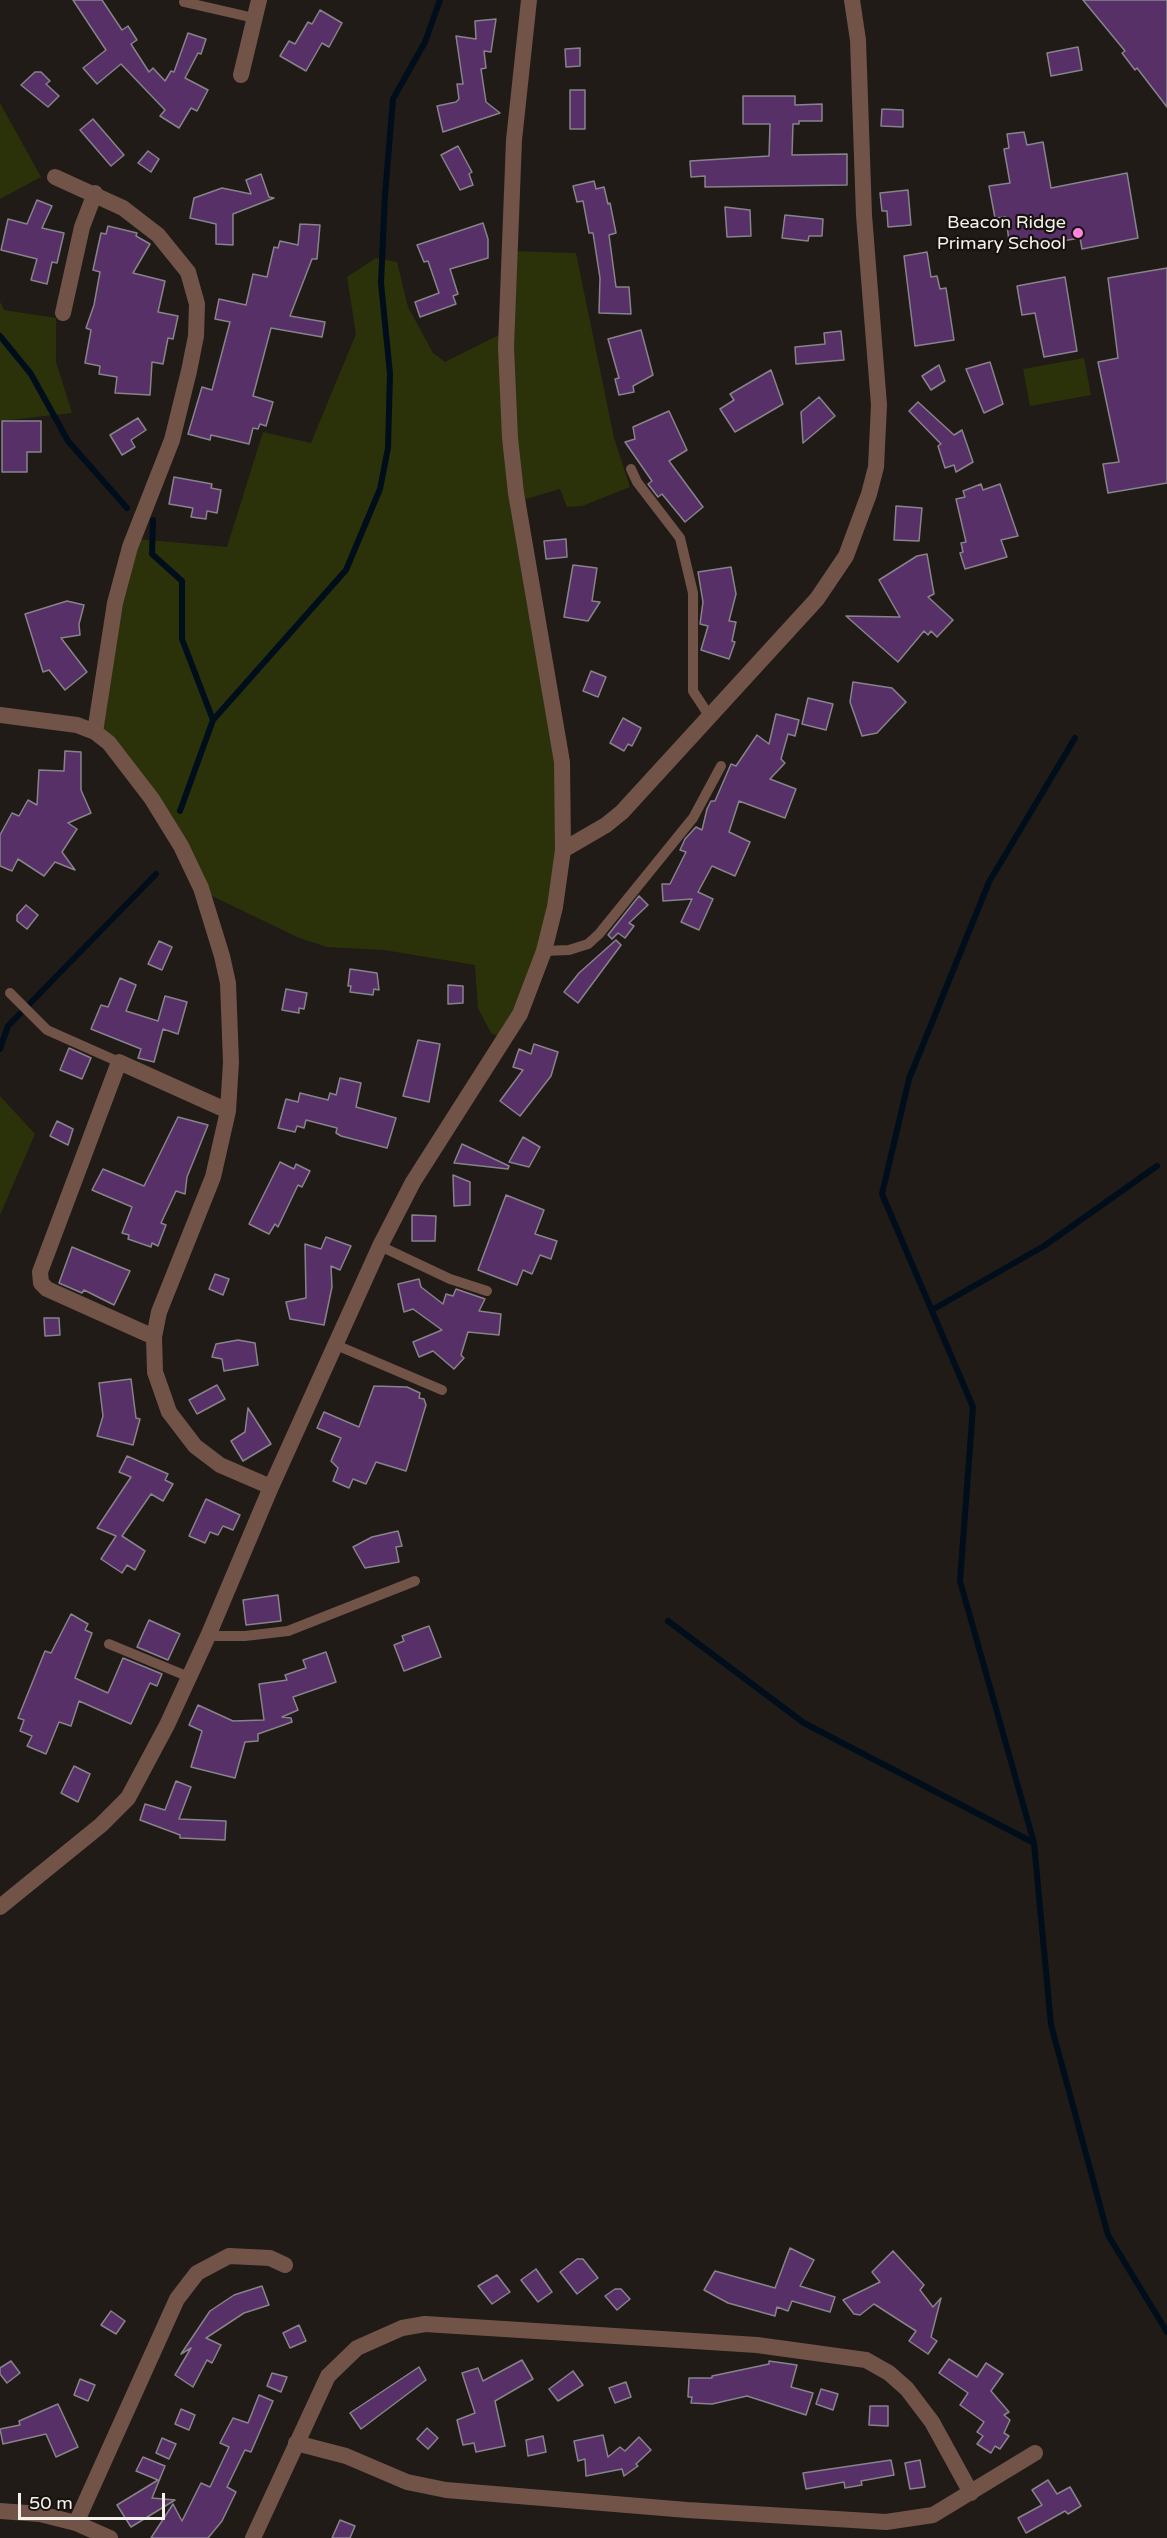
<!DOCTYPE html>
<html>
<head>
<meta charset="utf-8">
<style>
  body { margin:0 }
  #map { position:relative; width:1167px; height:2538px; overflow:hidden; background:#201b16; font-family:"Varela Round",sans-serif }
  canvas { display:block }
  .scale { position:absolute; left:18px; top:2493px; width:147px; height:27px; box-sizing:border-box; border:3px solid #f5f2ee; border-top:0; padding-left:8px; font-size:18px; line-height:21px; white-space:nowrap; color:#f5f2ee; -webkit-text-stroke:4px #17120d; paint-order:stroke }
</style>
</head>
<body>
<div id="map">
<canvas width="1167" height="2538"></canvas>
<div class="scale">50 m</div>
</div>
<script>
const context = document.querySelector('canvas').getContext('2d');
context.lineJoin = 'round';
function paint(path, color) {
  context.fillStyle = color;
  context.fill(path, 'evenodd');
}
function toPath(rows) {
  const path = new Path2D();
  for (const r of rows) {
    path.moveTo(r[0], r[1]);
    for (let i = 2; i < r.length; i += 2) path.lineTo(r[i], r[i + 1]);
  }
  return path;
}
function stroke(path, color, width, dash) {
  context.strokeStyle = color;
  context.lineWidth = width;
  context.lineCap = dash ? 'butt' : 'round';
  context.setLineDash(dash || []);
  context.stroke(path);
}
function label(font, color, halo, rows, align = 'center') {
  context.font = font + ' "Varela Round",sans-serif';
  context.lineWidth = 4.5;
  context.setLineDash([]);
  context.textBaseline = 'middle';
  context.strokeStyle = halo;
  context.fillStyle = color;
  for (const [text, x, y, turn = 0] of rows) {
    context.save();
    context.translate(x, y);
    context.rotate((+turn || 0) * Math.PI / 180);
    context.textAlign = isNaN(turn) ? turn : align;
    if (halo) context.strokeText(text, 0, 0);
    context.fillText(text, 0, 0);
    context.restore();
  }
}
paint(toPath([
  [0,103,41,177,0,199],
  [509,251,576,253,614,438,630,487,582,506,567,507,560,489,519,501,558,727,557,907,506,1040,491,1033,478,1008,475,965,384,950,327,947,297,937,206,893,97,732,111,648,137,539,227,547,263,432,311,443,356,334,347,277,376,258,397,262,408,307,433,353,445,362,507,331],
  [0,302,4,310,56,318,56,362,72,413,0,421],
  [1084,358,1091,395,1030,406,1023,369],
  [0,1096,35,1134,0,1215]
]), '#2b320a');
stroke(toPath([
  [0,336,31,374,68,441,127,508],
  [153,520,152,554,182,581,182,639,213,720,180,811],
  [213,720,346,570,380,489,388,448,390,374,381,283,385,195,393,99,425,42,440,0],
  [1075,738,989,882,909,1079,882,1194,973,1407,960,1581,1034,1843,1051,2025,1108,2235,1167,2332],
  [0,1049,8,1026,156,874],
  [932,1310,1044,1246,1157,1166],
  [668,1621,804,1723,1034,1843]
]), '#000e1b', 6);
const building = toPath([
  [73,0,102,0,122,30,128,26,137,40,131,44,149,72,153,68,165,81,171,71,174,72,188,33,206,39,201,54,198,53,185,78,208,90,197,111,191,108,179,128,160,116,165,110,121,64,97,84,83,68,106,50,73,0],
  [1083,0,1167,0,1167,107,1137,68,1135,70,1122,53,1125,51,1083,0],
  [320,10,342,23,329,47,322,43,306,71,280,56,289,41,295,44,308,22,312,24,320,10],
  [496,19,491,52,484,51,486,68,481,69,486,102,500,113,443,132,437,106,456,102,459,99,457,84,463,84,456,36,476,39,475,21,496,19],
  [1078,47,1082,70,1051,76,1047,53,1078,47],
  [580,48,580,66,566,67,565,49,580,48],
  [35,72,41,72,50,81,46,84,59,96,48,107,21,85,35,72],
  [570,90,585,90,585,129,570,129,570,90],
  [743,96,795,96,795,105,822,104,822,121,799,121,799,124,793,124,792,155,847,154,847,185,705,187,705,176,691,177,690,161,769,156,770,124,743,124,743,96],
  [882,109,903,110,903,127,881,126,882,109],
  [93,119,124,155,111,166,80,130,93,119],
  [1024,132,1027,145,1043,142,1051,188,1127,173,1138,238,1082,249,1080,238,1010,250,1006,217,995,218,989,186,1010,183,1004,149,1009,148,1007,134,1024,132],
  [458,146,472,172,469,174,473,185,460,190,441,155,458,146],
  [148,151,159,159,151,172,138,163,148,151],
  [261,174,269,197,274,198,233,214,233,245,216,244,216,224,190,218,194,198,222,188,251,194,246,180,261,174],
  [594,181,596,189,604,187,608,204,610,203,616,233,609,235,616,287,629,287,631,314,599,313,600,278,593,233,589,233,583,201,577,202,573,186,594,181],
  [908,190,911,225,888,227,887,211,882,211,880,193,908,190],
  [37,200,52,206,42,228,64,233,57,263,52,262,47,284,31,280,37,259,1,250,8,219,27,224,37,200],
  [725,207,750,210,751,236,727,237,725,207],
  [785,215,823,219,822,236,809,236,808,241,782,238,785,215],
  [483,223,488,239,488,258,450,269,458,294,453,296,456,304,420,317,415,302,439,293,428,261,424,262,417,245,483,223],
  [300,224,320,225,317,259,312,259,290,316,325,322,322,337,271,328,253,396,273,402,266,426,260,424,258,429,253,428,249,444,211,435,210,440,188,434,202,387,212,390,230,322,215,319,219,299,246,305,253,274,267,277,274,247,278,248,280,241,298,245,300,224],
  [108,226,137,233,136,236,150,244,133,273,165,281,158,312,178,316,173,339,168,338,163,364,152,362,150,395,115,393,117,377,99,374,100,366,85,363,91,330,86,328,94,305,100,272,93,270,101,233,106,234,108,226],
  [927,252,931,277,937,276,940,289,946,288,954,340,915,346,904,256,927,252],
  [1167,268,1167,483,1108,493,1103,464,1119,462,1098,362,1118,358,1108,278,1167,268],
  [1065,277,1077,351,1044,357,1035,313,1022,315,1017,286,1065,277],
  [641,330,653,375,633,386,634,392,619,395,615,379,619,378,608,339,641,330],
  [841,331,844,360,796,364,795,347,825,344,824,333,841,331],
  [990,362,1003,404,984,413,966,369,990,362],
  [939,365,945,381,931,390,922,376,939,365],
  [771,370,783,404,735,432,720,409,734,400,730,394,771,370],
  [819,397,835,416,803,443,801,412,819,397],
  [918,402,954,435,962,430,973,462,956,472,954,465,945,468,938,446,941,444,909,411,918,402],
  [669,411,687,450,669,461,703,507,685,522,662,494,658,497,648,484,652,481,625,442,635,439,633,427,669,411],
  [138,418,146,430,131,440,135,447,122,455,110,435,138,418],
  [2,421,41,421,41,452,27,452,27,472,2,472,2,421],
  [174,477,212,484,211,488,221,490,217,513,207,511,206,519,191,517,193,508,169,504,174,477],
  [981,484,983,490,1000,484,1018,536,1001,540,1007,557,965,569,960,553,963,552,961,543,966,542,956,499,965,497,963,491,981,484],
  [896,506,922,508,919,541,894,540,896,506],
  [566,539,567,557,546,559,544,541,566,539],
  [927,554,934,594,928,597,953,620,937,637,931,631,928,635,924,631,898,662,846,616,900,617,879,580,917,556,927,554],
  [573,565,597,568,592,601,600,602,588,621,564,617,573,565],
  [731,567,736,594,729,621,736,622,732,641,735,642,729,659,701,650,708,626,700,624,703,602,698,572,731,567],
  [67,601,84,605,79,624,80,635,61,638,87,672,65,690,49,670,43,672,25,614,67,601],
  [591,671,606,677,598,697,583,691,591,671],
  [853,682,892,688,906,702,877,733,862,736,850,702,853,682],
  [808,698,833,704,826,730,802,724,808,698],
  [776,714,799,720,795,736,788,734,781,759,785,763,770,779,796,789,785,818,739,801,729,832,750,842,735,876,712,866,698,892,713,899,699,930,681,922,692,899,663,901,662,884,670,884,686,852,680,850,685,839,696,827,702,830,707,809,711,801,715,801,731,764,736,766,757,735,769,744,776,714],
  [623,718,641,728,632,746,628,744,624,751,610,743,623,718],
  [65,751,81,752,81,790,91,813,68,823,77,829,62,852,75,870,55,862,44,876,18,859,12,871,0,866,0,835,12,813,19,816,28,800,37,805,39,770,64,771,65,751],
  [639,896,648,905,629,923,634,926,625,938,618,933,612,939,608,935,639,896],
  [26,905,38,915,27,929,17,921,17,915,26,905],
  [616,940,621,945,578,1003,564,992,579,973,616,940],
  [159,941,172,947,162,970,148,964,159,941],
  [350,969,377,973,379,990,374,989,373,995,350,992,351,986,348,986,350,969],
  [120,978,136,985,126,1011,158,1021,165,996,187,1002,178,1034,163,1029,154,1062,138,1058,141,1049,91,1029,101,1005,108,1007,120,978],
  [448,985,463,986,463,1003,448,1004,448,985],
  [286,989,307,993,304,1009,299,1008,299,1013,282,1010,286,989],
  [418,1040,440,1044,429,1102,403,1096,418,1040],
  [534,1044,558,1052,551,1076,520,1116,500,1101,523,1070,513,1067,519,1049,531,1054,534,1044],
  [69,1048,91,1058,82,1079,60,1070,69,1048],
  [340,1078,361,1083,356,1107,396,1118,387,1148,341,1136,336,1133,337,1128,306,1120,304,1128,297,1126,295,1132,278,1128,286,1099,298,1102,300,1093,328,1100,330,1093,336,1095,340,1078],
  [178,1117,208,1125,187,1177,185,1194,176,1191,161,1223,166,1225,158,1246,152,1243,151,1247,128,1239,129,1235,122,1233,132,1207,92,1190,103,1169,144,1186,178,1117],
  [57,1121,73,1129,68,1145,50,1136,57,1121],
  [523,1137,540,1147,529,1167,509,1162,523,1137],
  [462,1144,509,1166,508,1169,454,1163,462,1144],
  [280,1162,294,1169,296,1164,310,1171,302,1187,298,1185,278,1227,275,1224,269,1234,249,1224,280,1162],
  [453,1175,470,1182,470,1205,454,1206,453,1175],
  [506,1195,544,1210,535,1234,557,1241,551,1259,540,1255,532,1274,523,1270,517,1285,478,1270,506,1195],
  [412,1215,436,1216,435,1241,412,1241,412,1215],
  [326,1237,351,1246,340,1270,331,1266,332,1287,324,1325,290,1319,286,1302,306,1298,305,1244,321,1249,326,1237],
  [72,1247,130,1271,114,1305,84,1290,82,1293,59,1283,72,1247],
  [215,1274,229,1279,223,1295,209,1289,215,1274],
  [419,1279,421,1287,443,1304,446,1294,453,1296,456,1289,485,1299,479,1311,501,1314,499,1335,468,1332,461,1355,464,1358,454,1369,433,1351,419,1357,413,1342,442,1330,413,1309,404,1312,398,1284,419,1279],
  [44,1318,59,1318,60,1335,45,1336,44,1318],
  [238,1340,255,1343,258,1365,224,1371,222,1359,212,1357,216,1344,238,1340],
  [131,1379,136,1418,140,1419,133,1445,97,1436,103,1416,99,1383,131,1379],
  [217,1385,225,1399,197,1414,189,1400,217,1385],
  [374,1386,407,1387,420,1393,419,1398,424,1399,426,1405,406,1471,376,1462,366,1484,353,1479,349,1488,333,1481,338,1468,331,1461,341,1438,317,1428,324,1412,359,1427,374,1386],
  [248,1408,271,1444,243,1461,231,1441,245,1432,248,1408],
  [127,1456,168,1474,165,1480,173,1484,163,1501,151,1494,122,1536,145,1551,135,1570,127,1565,122,1573,101,1559,116,1536,97,1528,131,1477,119,1472,127,1456],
  [206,1499,240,1515,233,1530,223,1526,218,1535,210,1532,205,1543,189,1536,206,1499],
  [398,1531,402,1546,396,1547,399,1562,365,1568,353,1547,372,1537,398,1531],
  [278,1595,281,1621,246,1625,243,1600,278,1595],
  [71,1614,88,1624,85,1630,92,1633,75,1678,108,1693,123,1658,162,1674,157,1686,150,1683,131,1724,79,1701,71,1726,59,1722,46,1754,27,1746,32,1736,20,1731,24,1720,18,1718,45,1651,51,1653,71,1614],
  [149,1620,180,1634,168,1660,137,1647,149,1620],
  [429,1626,441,1657,404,1671,394,1645,404,1641,402,1636,429,1626],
  [326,1652,336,1682,293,1697,298,1710,282,1717,291,1718,292,1722,258,1734,258,1741,245,1742,235,1778,191,1767,202,1731,189,1725,198,1705,233,1721,264,1720,259,1684,287,1680,285,1675,306,1668,303,1660,326,1652],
  [74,1766,90,1774,78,1802,61,1793,74,1766],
  [176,1781,191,1787,179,1819,226,1821,225,1840,180,1838,180,1835,140,1820,145,1804,165,1810,176,1781],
  [790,2248,814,2260,800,2286,835,2297,830,2312,792,2301,788,2311,777,2307,775,2316,728,2303,704,2290,715,2271,775,2288,790,2248],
  [893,2251,924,2285,920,2290,933,2307,941,2298,931,2337,937,2341,928,2354,909,2341,916,2331,874,2304,860,2315,854,2314,843,2300,880,2282,872,2272,893,2251],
  [577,2259,583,2259,598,2278,577,2294,560,2272,577,2259],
  [536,2269,552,2292,538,2302,521,2280,536,2269],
  [497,2275,510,2292,492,2304,478,2286,497,2275],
  [262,2286,269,2305,244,2313,206,2338,221,2345,212,2363,207,2360,193,2387,175,2375,191,2348,181,2354,210,2311,234,2295,262,2286],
  [615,2289,621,2289,630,2299,617,2310,605,2296,615,2289],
  [111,2311,125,2321,116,2334,101,2325,111,2311],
  [299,2325,306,2341,290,2348,283,2333,299,2325],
  [949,2359,977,2377,986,2363,1003,2374,991,2391,1009,2412,1004,2415,1010,2420,1004,2433,1009,2436,1000,2449,995,2446,991,2453,977,2444,983,2436,977,2432,984,2422,960,2405,968,2393,939,2373,949,2359],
  [522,2360,533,2379,495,2401,505,2446,476,2452,474,2443,463,2445,457,2420,475,2413,462,2373,478,2368,483,2381,522,2360],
  [11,2361,20,2373,7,2383,0,2374,0,2368,11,2361],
  [769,2361,797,2365,791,2387,813,2393,806,2415,747,2396,712,2404,691,2403,692,2397,688,2397,689,2378,712,2378,712,2376,769,2364,769,2361],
  [419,2367,426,2380,361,2429,350,2413,419,2367],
  [573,2371,583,2385,558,2401,549,2389,573,2371],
  [272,2373,287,2377,281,2392,267,2386,272,2373],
  [80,2379,95,2385,88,2401,74,2395,80,2379],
  [626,2382,631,2397,615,2403,609,2388,626,2382],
  [821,2389,838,2394,833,2410,816,2404,821,2389],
  [259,2395,273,2401,251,2452,245,2450,227,2487,236,2492,222,2521,208,2538,151,2538,173,2504,182,2521,201,2483,210,2487,229,2447,220,2443,233,2418,248,2423,259,2395],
  [58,2404,78,2447,56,2457,46,2434,3,2444,0,2429,20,2425,19,2421,58,2404],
  [870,2406,888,2406,888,2426,869,2425,870,2406],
  [181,2409,195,2415,189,2430,175,2424,181,2409],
  [427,2428,438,2438,428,2449,417,2439,427,2428],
  [603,2435,608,2457,620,2447,625,2451,639,2437,651,2450,636,2464,638,2466,624,2476,622,2469,586,2476,585,2459,578,2461,574,2441,603,2435],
  [543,2436,546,2452,528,2456,526,2440,543,2436],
  [162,2438,176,2444,169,2459,156,2453,162,2438],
  [143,2457,165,2466,152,2498,175,2500,131,2527,117,2505,158,2480,136,2471,143,2457],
  [891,2460,894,2475,861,2481,862,2485,845,2488,844,2482,806,2489,803,2473,891,2460],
  [920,2460,925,2487,910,2489,905,2463,920,2460],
  [1048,2480,1057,2494,1070,2487,1081,2506,1068,2514,1065,2511,1026,2533,1018,2518,1042,2505,1032,2490,1048,2480],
  [340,2520,355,2526,350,2538,332,2538,340,2520]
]);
paint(building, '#573068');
stroke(building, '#87838a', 1.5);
stroke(toPath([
  [184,2,254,18],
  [631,469,637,482,680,538,693,593,693,691,710,717],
  [544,951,569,950,588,944,599,934,693,818,721,766],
  [10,993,47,1030,119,1062],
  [380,1246,450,1279,487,1291],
  [336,1345,442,1390],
  [208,1636,245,1636,288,1631,415,1581],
  [109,1644,189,1677]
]), '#725348', 10);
stroke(toPath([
  [241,75,259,0],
  [55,177,123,208,158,235,188,272,197,304,196,336,189,371,172,440,130,547,115,603,95,732],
  [63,313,82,227,95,193],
  [0,715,77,725,95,732,109,743,152,799,181,846,201,888,222,956,228,983,231,1062,228,1111,213,1177,159,1312,154,1337,155,1372,169,1412,195,1446,220,1465,271,1487],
  [563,850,606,825,622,812,817,599,846,556,869,494,876,467,879,405,864,215,858,40,852,0],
  [154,1337,47,1289,41,1283,40,1272,119,1062,228,1111],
  [0,1907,101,1825,128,1798,167,1725,208,1636,271,1487,380,1246,413,1182,520,1014,544,951,555,907,563,850,562,762,516,493,510,438,506,347,514,140,529,0],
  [296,2443,346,2456,407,2482,446,2490,687,2510,886,2522,933,2515,1035,2453],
  [0,2511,40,2514,76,2523,110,2538],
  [76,2523,177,2299,197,2273,229,2256,270,2258,285,2265],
  [253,2538,328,2376,357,2348,402,2328,425,2324,757,2345,866,2360,889,2373,907,2389,932,2422,971,2493]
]), '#725348', 16);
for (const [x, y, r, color] of [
  [1078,233,6,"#ff85df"]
]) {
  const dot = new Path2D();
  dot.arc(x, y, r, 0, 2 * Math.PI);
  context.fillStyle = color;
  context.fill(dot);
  stroke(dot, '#17120d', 2);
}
label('18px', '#f5f2ee', '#17120d', [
  ["Beacon Ridge",1066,223],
  ["Primary School",1066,244]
], 'right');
</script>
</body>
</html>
